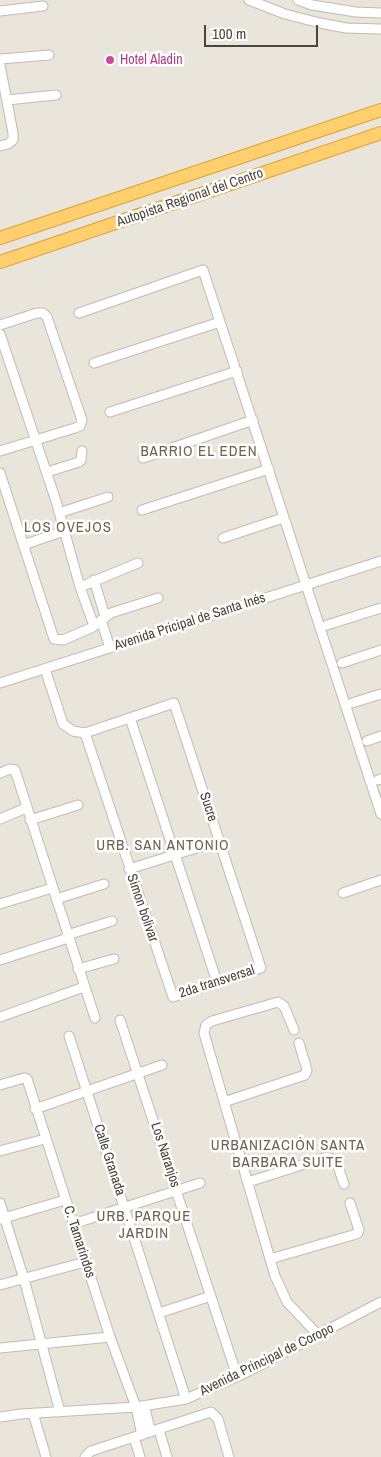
<!DOCTYPE html>
<html>
<head>
<meta charset="utf-8">
<style>
  body { margin:0 }
  #map { position:relative; width:381px; height:1457px; overflow:hidden; background:#f6f3ec; font-family:"Archivo Narrow",sans-serif }
  canvas { display:block }
  .scale { position:absolute; left:204px; top:25px; width:114px; height:22px; box-sizing:border-box; border:2px solid #4b4439; border-top:0; padding-left:6px; font-size:15px; line-height:18px; white-space:nowrap; color:#4b4439; -webkit-text-stroke:4px #fff; paint-order:stroke }
</style>
</head>
<body>
<div id="map">
<canvas width="381" height="1457"></canvas>
<div class="scale">100 m</div>
</div>
<script>
const context = document.querySelector('canvas').getContext('2d');
context.lineJoin = 'round';
function paint(path, color) {
  context.fillStyle = color;
  context.fill(path, 'evenodd');
}
function toPath(rows) {
  const path = new Path2D();
  for (const r of rows) {
    path.moveTo(r[0], r[1]);
    for (let i = 2; i < r.length; i += 2) path.lineTo(r[i], r[i + 1]);
  }
  return path;
}
function stroke(path, color, width, dash) {
  context.strokeStyle = color;
  context.lineWidth = width;
  context.lineCap = dash ? 'butt' : 'round';
  context.setLineDash(dash || []);
  context.stroke(path);
}
function label(font, color, halo, rows, align = 'center') {
  context.font = font + ' "Archivo Narrow",sans-serif';
  context.lineWidth = 5;
  context.setLineDash([]);
  context.textBaseline = 'middle';
  context.strokeStyle = halo;
  context.fillStyle = color;
  for (const [text, x, y, turn = 0] of rows) {
    context.save();
    context.translate(x, y);
    context.rotate((+turn || 0) * Math.PI / 180);
    context.textAlign = isNaN(turn) ? turn : align;
    if (halo) context.strokeText(text, 0, 0);
    context.fillText(text, 0, 0);
    context.restore();
  }
}
paint(toPath([
  [0,0,381,0,381,1457,0,1457]
]), '#eae5da');
const minor = toPath([
  [249,0,285,14,320,23,346,28,381,29],
  [298,0,312,5,356,12,381,13],
  [0,11,43,6],
  [0,59,49,55],
  [0,65,13,133,13,140,8,144,0,146],
  [7,100,56,95],
  [79,313,203,270,381,814],
  [0,325,37,313,43,313,47,317,82,420,80,426,75,428,0,451],
  [0,334,56,501,80,587,94,626],
  [94,363,220,322],
  [110,412,237,371],
  [143,458,253,420],
  [47,472,79,462,81,460,82,451],
  [0,473,54,639,63,640,93,627,111,613,158,598],
  [142,510,269,469],
  [59,513,108,497],
  [223,538,283,518],
  [23,545,64,531],
  [94,580,105,616],
  [80,587,138,563],
  [101,620,110,648],
  [327,625,381,608],
  [342,663,381,650],
  [45,669,63,724,73,731,85,733,174,703,261,968,173,997,85,733],
  [0,683,381,561],
  [352,703,381,694],
  [130,718,217,982],
  [367,741,381,736],
  [0,773,10,769,15,770,95,1018],
  [378,780,381,779],
  [0,819,26,808],
  [30,820,78,805],
  [129,869,219,841],
  [343,893,381,880],
  [56,899,104,884],
  [0,904,52,888],
  [67,935,112,921],
  [0,960,68,938],
  [78,969,114,959],
  [0,1017,84,987],
  [120,1020,237,1376],
  [294,1030,284,1006,278,1002,212,1021,206,1025,204,1033,275,1276,287,1302,318,1335],
  [69,1036,186,1399],
  [0,1085,24,1078,27,1079,110,1337,136,1407,142,1435],
  [224,1102,305,1075,307,1070,299,1043],
  [35,1109,162,1065],
  [0,1151,45,1139],
  [248,1182,327,1157,336,1161,344,1184],
  [0,1203,24,1279,60,1412],
  [1,1219,65,1200],
  [73,1224,200,1183],
  [270,1259,353,1235,358,1233,359,1230,350,1203],
  [0,1285,85,1262],
  [159,1313,211,1296],
  [0,1348,110,1337],
  [144,1406,151,1432],
  [33,1413,46,1457],
  [0,1417,21,1414,136,1407,186,1399,243,1374,381,1302],
  [159,1430,167,1457],
  [134,1437,140,1457],
  [85,1457,91,1451,211,1412,218,1419,229,1457]
]);
const highway = toPath([
  [0,238,381,110],
  [0,262,381,133]
]);
stroke(minor, '#c2bbae', 11);
stroke(highway, '#e0a43c', 14);
stroke(minor, '#fff', 9);
stroke(highway, '#ffcf6e', 12);
for (const [x, y, r, color] of [
  [110,60,5,"#d1479c"]
]) {
  const dot = new Path2D();
  dot.arc(x, y, r, 0, 2 * Math.PI);
  context.fillStyle = color;
  context.fill(dot);
  stroke(dot, '#fff', 2);
}
label('14px', '#b23c85', '#fff', [
  ["Hotel Aladin",120,60]
], 'left');
label('14px', '#4b4439', '#fff', [
  ["Autopista Regional del Centro",190,198,-19],
  ["Avenida Pricipal de Santa Inés",190,622,-18],
  ["Sucre",208,807,72],
  ["Simon bolivar",142,908,71],
  ["2da transversal",217,982,-18],
  ["Los Naranjos",165,1155,72],
  ["Calle Granada",109,1160,72],
  ["C. Tamarindos",79,1242,72],
  ["Avenida Principal de Coropo",267,1360,-26]
]);
context.letterSpacing = '1px';
label('15px', '#6e6250', '#fff', [
  ["BARRIO EL EDEN",199,452],
  ["LOS OVEJOS",68,528],
  ["URB. SAN ANTONIO",163,846],
  ["URBANIZACIÓN SANTA",288,1146],
  ["BARBARA SUITE",288,1163],
  ["URB. PARQUE",144,1217],
  ["JARDIN",144,1234]
]);
context.letterSpacing = '0px';
</script>
</body>
</html>
